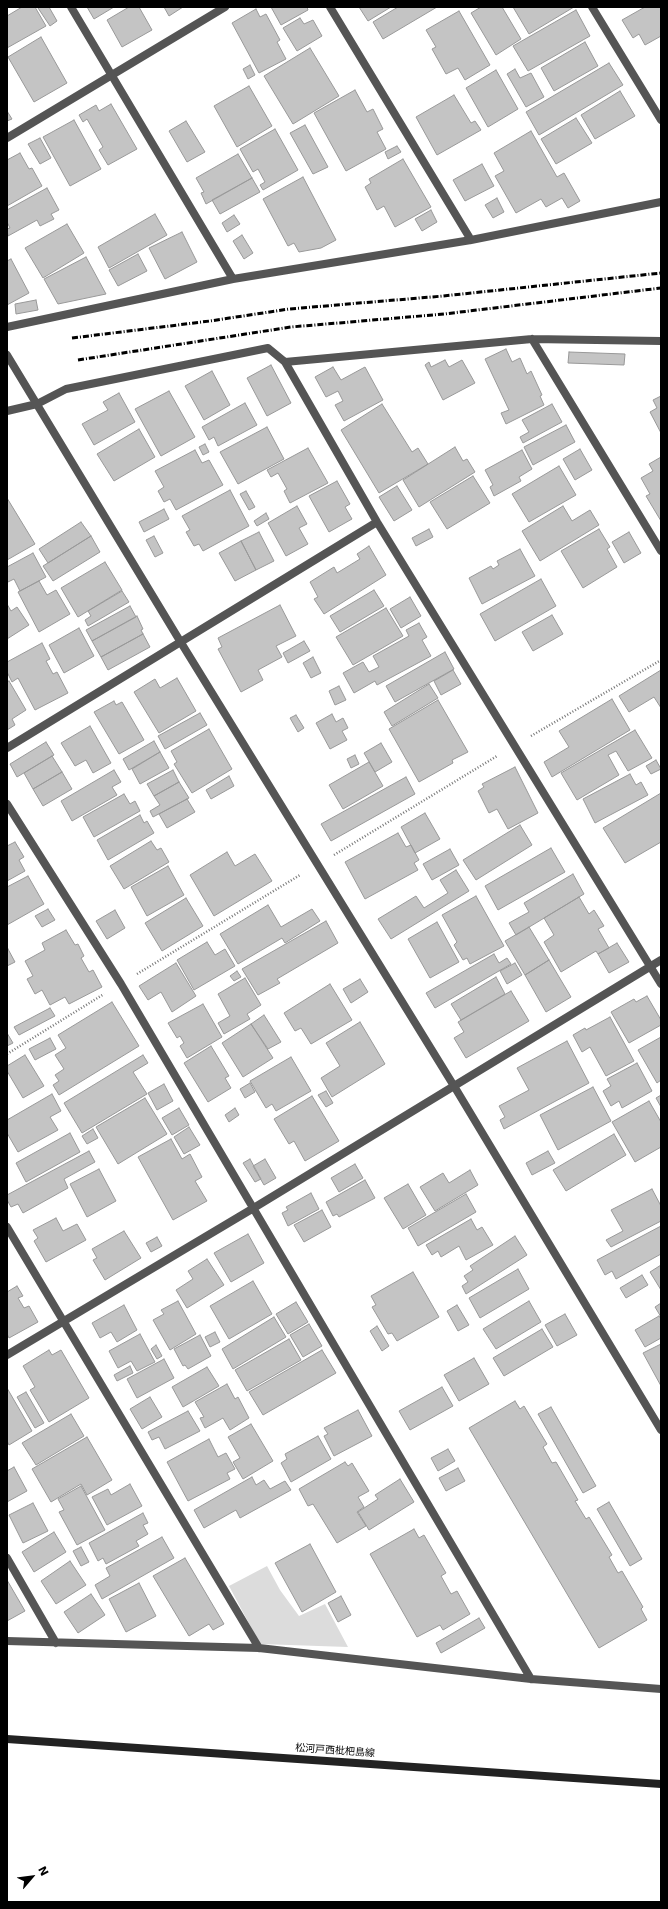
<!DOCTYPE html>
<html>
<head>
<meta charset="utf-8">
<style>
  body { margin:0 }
  #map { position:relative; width:668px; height:1909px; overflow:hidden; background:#fff; font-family:"DejaVu Sans",sans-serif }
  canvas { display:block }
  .frame { position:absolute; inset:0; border:8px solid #000; pointer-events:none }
  .north { position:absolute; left:12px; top:1857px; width:40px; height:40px; -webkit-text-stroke:3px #fff; paint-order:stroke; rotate:62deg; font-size:11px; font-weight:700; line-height:16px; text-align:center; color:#000 }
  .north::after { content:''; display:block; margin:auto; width:14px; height:18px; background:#000; clip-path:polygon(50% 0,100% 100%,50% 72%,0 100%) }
</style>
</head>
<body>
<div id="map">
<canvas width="668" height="1909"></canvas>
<div class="frame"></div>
<div class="north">N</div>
</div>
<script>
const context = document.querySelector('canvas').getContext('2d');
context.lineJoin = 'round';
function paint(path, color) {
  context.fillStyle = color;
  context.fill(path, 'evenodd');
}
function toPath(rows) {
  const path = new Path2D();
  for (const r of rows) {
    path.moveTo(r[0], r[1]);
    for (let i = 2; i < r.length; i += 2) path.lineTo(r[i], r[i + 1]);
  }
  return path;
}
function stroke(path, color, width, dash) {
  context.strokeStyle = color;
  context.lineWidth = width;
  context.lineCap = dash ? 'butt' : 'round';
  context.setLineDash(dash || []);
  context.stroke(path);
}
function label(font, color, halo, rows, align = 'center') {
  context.font = font + ' "DejaVu Sans","Noto Sans JP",sans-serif';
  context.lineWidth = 3;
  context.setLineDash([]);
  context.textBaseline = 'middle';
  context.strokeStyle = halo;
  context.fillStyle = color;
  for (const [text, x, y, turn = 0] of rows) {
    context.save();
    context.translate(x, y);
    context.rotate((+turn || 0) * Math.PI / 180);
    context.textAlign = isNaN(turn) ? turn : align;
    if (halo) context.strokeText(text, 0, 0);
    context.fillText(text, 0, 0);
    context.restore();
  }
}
paint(toPath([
  [267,1566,280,1590,299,1616,325,1604,348,1647,260,1644,229,1586]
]), '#dcdcdc');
const building = toPath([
  [22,7,35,7,46,26,7,48,7,16,22,7],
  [40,7,49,7,57,21,50,26,38,8,40,7],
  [87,7,114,7,94,19,87,7],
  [129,7,139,7,152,30,122,47,107,20,129,7],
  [164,7,183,7,169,16,164,7],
  [271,7,307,7,308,10,281,25,271,7],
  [359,7,391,7,368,21,359,7],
  [398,7,437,7,383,39,373,22,398,7],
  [481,7,502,7,521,39,496,55,471,13,481,7],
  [513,7,574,7,529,34,513,7],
  [645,7,661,7,661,36,645,45,639,34,633,38,622,20,645,7],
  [256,9,260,17,266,14,280,40,277,42,286,59,259,73,232,23,256,9],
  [576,10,590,36,528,71,513,46,576,10],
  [459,11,490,65,465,80,458,68,446,74,432,49,436,47,426,30,459,11],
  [300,18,304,24,313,20,322,36,297,51,283,28,300,18],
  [41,37,67,83,34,102,8,57,41,37],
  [585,42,598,66,554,91,541,68,585,42],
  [310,48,339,96,293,124,264,76,310,48],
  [609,63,623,85,539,135,526,112,609,63],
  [250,65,255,75,248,79,243,69,250,65],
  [515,69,520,78,531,73,544,97,526,107,507,74,515,69],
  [496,70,518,109,488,127,466,88,496,70],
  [249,86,272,126,237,147,214,106,249,86],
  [355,90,367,112,373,109,383,129,377,132,386,149,346,171,314,113,355,90],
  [620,91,635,116,595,139,581,115,620,91],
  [454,95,471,123,475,121,481,130,437,155,416,117,454,95],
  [111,104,137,149,108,165,99,150,103,147,87,119,83,122,79,115,96,105,99,111,111,104],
  [7,111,12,119,7,121,7,111],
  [576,118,592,143,556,164,541,139,576,118],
  [74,120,101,169,70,186,43,137,74,120],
  [186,121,205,152,187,162,169,131,186,121],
  [305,125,328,167,313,174,290,133,305,125],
  [275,129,298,170,263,190,260,185,265,182,258,169,253,172,240,149,275,129],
  [531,131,557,177,564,173,580,201,568,208,562,198,546,207,541,199,516,213,495,176,504,171,494,153,531,131],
  [40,138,51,158,40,164,28,144,40,138],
  [397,146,401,152,388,159,385,152,397,146],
  [20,153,29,169,32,168,42,186,7,206,7,160,20,153],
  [238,154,252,178,206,204,201,193,204,192,196,178,238,154],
  [403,159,431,207,395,227,384,206,377,210,365,187,371,183,369,179,403,159],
  [482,164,494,186,465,201,453,180,482,164],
  [303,177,336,240,321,248,299,252,294,243,288,246,263,199,303,177],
  [252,178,260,192,220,214,212,200,252,178],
  [47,188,59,210,51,214,54,219,40,226,37,220,8,236,7,229,10,228,7,222,7,210,47,188],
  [497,198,504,212,493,218,485,205,497,198],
  [431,210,437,222,422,231,415,219,431,210],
  [155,214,167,235,109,268,98,247,155,214],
  [234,215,240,224,227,232,222,223,234,215],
  [67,224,84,253,43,278,25,248,67,224],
  [182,232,197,262,165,279,149,248,182,232],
  [242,235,253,253,244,259,233,241,242,235],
  [138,254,147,271,118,286,109,270,138,254],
  [86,257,106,294,58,304,44,279,86,257],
  [11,259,29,293,7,305,7,261,11,259],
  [36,300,38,310,16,314,15,304,36,300],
  [506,349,512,362,520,358,527,374,531,371,542,395,540,396,544,405,506,424,501,413,509,410,485,359,506,349],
  [569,352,625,354,624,365,568,363,569,352],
  [445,360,449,367,462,360,475,383,443,400,425,365,429,362,431,367,445,360],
  [271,365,291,403,267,416,247,378,271,365],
  [333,367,341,380,365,367,383,400,344,421,335,405,343,401,338,391,326,397,315,377,333,367],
  [212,371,230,405,204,420,185,386,212,371],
  [169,391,195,437,161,456,135,409,169,391],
  [119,393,135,422,94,445,82,424,108,410,103,402,119,393],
  [661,396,661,433,650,412,657,408,653,400,661,396],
  [245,403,257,425,218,446,214,437,209,440,202,427,245,403],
  [382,404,412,452,418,448,428,464,379,493,341,430,382,404],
  [552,404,562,422,523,443,520,437,529,432,522,420,552,404],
  [566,425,575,442,533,465,524,447,566,425],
  [267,427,284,459,238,484,220,452,267,427],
  [139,429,155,457,114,481,97,454,139,429],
  [205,444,209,452,203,455,199,447,205,444],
  [455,447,463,461,467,459,475,472,419,507,403,480,455,447],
  [308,448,328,483,290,503,284,491,287,489,278,473,271,477,267,470,308,448],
  [580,449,592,470,575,480,563,459,580,449],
  [195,450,202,463,209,460,223,485,176,510,170,499,164,502,158,491,164,487,155,471,195,450],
  [522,450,532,469,519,477,521,481,494,496,490,487,493,485,485,470,522,450],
  [661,457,661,521,646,496,650,494,641,478,653,471,649,464,661,457],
  [559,466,576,495,529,522,512,494,559,466],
  [473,476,490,503,447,529,430,502,473,476],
  [337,481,350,504,345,507,352,519,329,532,309,496,337,481],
  [397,486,412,510,394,521,379,497,397,486],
  [230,490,249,526,203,551,199,544,194,546,186,532,190,530,182,516,230,490],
  [246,491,255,507,249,510,240,494,246,491],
  [7,498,35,544,7,560,7,498],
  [297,506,307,524,299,528,308,544,286,556,268,523,297,506],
  [563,506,572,521,590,510,599,525,540,561,522,531,563,506],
  [164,509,169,519,144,532,139,522,164,509],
  [266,513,269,519,257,526,254,521,266,513],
  [81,522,91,536,48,563,39,549,81,522],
  [429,529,433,537,416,546,412,538,429,529],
  [599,529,610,547,607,549,617,567,583,588,561,551,599,529],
  [259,532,274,561,256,570,241,541,259,532],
  [629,532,641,553,624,563,612,542,629,532],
  [91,536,100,552,53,581,43,566,91,536],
  [154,536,163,553,155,557,146,540,154,536],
  [241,541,256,570,235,581,219,553,241,541],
  [369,546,386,575,324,614,314,599,318,597,310,582,334,567,337,573,360,559,357,554,369,546],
  [520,549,535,576,482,604,469,578,491,566,493,569,499,565,497,561,520,549],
  [33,553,46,577,20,591,14,579,8,582,7,580,7,567,33,553],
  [105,562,122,590,78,617,61,588,105,562],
  [541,579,556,606,495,641,480,614,541,579],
  [39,581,47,595,56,590,70,614,39,632,18,592,39,581],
  [374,590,384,606,340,632,330,616,374,590],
  [122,591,129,602,88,626,85,620,91,616,88,611,122,591],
  [410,597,421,616,401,628,390,609,410,597],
  [7,604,11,611,17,607,29,625,7,639,7,604],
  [280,605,296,636,276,646,282,657,258,670,263,680,241,692,218,649,222,647,218,638,280,605],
  [130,606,136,617,92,641,86,630,130,606],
  [386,608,403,636,353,665,336,637,386,608],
  [552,615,563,634,533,651,522,632,552,615],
  [137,616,143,629,141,630,143,634,101,657,92,641,137,616],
  [419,623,427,637,422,640,431,656,377,685,375,681,354,693,343,673,363,662,369,672,379,667,373,656,409,636,406,630,419,623],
  [79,628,94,656,64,673,49,645,79,628],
  [143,634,150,647,108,670,101,657,143,634],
  [304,641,310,651,288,663,283,653,304,641],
  [42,643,50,659,46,661,53,674,57,672,68,693,35,710,18,678,12,682,7,672,7,662,42,643],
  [445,652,454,669,395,702,386,686,445,652],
  [313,657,321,673,311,678,303,663,313,657],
  [453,670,461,684,441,695,434,681,453,670],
  [661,670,661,708,654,697,629,712,619,696,661,670],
  [177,678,196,711,159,733,134,692,155,679,160,688,177,678],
  [9,681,26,710,12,719,15,725,7,730,7,682,9,681],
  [429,684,438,698,392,726,384,712,429,684],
  [339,686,346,700,335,705,329,691,339,686],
  [612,699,630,730,552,777,544,762,569,747,559,731,612,699],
  [438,700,468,752,452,760,453,763,419,782,389,729,438,700],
  [114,701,116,705,122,702,144,740,119,754,94,712,114,701],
  [200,713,207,725,165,749,158,736,200,713],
  [332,714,336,722,343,718,348,728,342,731,347,740,330,749,316,723,332,714],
  [296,715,304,728,298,732,290,718,296,715],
  [90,726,111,763,93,773,86,760,75,766,61,743,90,726],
  [209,729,232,769,192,793,174,764,177,762,171,751,209,729],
  [635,730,652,758,628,771,616,751,608,755,619,775,577,800,561,773,635,730],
  [154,741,160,752,129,770,123,759,154,741],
  [46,742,54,755,17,777,10,764,46,742],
  [381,743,392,762,375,772,364,753,381,743],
  [160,752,169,768,140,784,132,769,160,752],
  [355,755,359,764,351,768,347,759,355,755],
  [52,756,62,772,33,789,24,773,52,756],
  [656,760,661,769,651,774,646,766,656,760],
  [369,762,383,786,343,809,329,785,369,762],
  [515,767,538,813,508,829,497,809,489,813,478,791,484,787,482,784,515,767],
  [114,770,121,782,112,787,117,795,72,821,61,801,114,770],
  [173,770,179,782,154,796,147,784,173,770],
  [62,772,72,789,43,806,33,789,62,772],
  [630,774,636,785,641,782,648,795,595,823,583,799,630,774],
  [229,776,234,786,211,799,206,790,229,776],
  [406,777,415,794,331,841,321,824,406,777],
  [179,782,189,798,153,817,150,811,160,805,154,796,179,782],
  [661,793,661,842,625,863,603,828,661,793],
  [124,794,130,804,135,801,140,811,94,837,83,817,124,794],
  [187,799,195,812,167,828,159,814,187,799],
  [425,813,440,839,415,853,401,827,425,813],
  [140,815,144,823,147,821,154,833,108,860,97,840,140,815],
  [520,825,532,845,476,880,463,860,520,825],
  [398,833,406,847,411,845,419,860,414,863,418,870,365,899,345,862,398,833],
  [151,841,157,850,161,848,169,862,124,889,110,866,151,841],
  [15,842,24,857,19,860,25,871,7,881,7,846,15,842],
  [551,848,565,872,498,910,485,886,551,848],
  [450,849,459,865,432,880,423,864,450,849],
  [227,852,235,866,255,854,272,881,214,916,190,875,227,852],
  [168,866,184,895,147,916,131,887,168,866],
  [456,870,469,891,391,939,378,919,416,896,424,908,448,893,440,880,456,870],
  [573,874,584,894,516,935,509,923,529,912,524,903,573,874],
  [28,876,44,904,7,925,7,887,28,876],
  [476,896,504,946,470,964,467,958,463,960,454,945,457,942,442,915,476,896],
  [579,897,589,914,594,910,604,926,598,929,609,948,598,954,596,951,561,972,544,942,554,935,544,918,579,897],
  [186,898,203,926,162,951,145,923,186,898],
  [268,905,281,927,312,909,320,921,285,943,282,938,238,964,220,934,268,905],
  [48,909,55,920,42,927,35,916,48,909],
  [115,910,125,928,107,939,96,921,115,910],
  [326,921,338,943,277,979,280,983,258,995,242,969,326,921],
  [437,922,459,962,430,978,408,939,437,922],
  [529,927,549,960,525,975,505,941,529,927],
  [66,930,75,945,78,944,84,956,81,958,89,972,93,970,102,987,69,1004,65,997,50,1005,42,990,35,994,27,979,33,976,25,961,45,950,42,943,66,930],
  [207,942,215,955,225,949,235,966,194,990,177,960,207,942],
  [617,943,629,962,609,973,598,954,617,943],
  [8,949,15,962,7,966,7,950,8,949],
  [494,954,499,963,507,958,511,964,435,1008,426,993,494,954],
  [549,960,571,997,546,1012,525,975,549,960],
  [176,963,196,996,172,1012,161,992,148,1000,139,986,176,963],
  [515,963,522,975,507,984,500,971,515,963],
  [237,971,241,977,234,981,230,976,237,971],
  [496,977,505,994,461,1020,451,1004,496,977],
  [245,978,261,1005,247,1014,250,1019,224,1034,218,1023,230,1016,218,994,245,978],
  [360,979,368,992,351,1003,343,989,360,979],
  [330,984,352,1020,311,1044,301,1028,295,1031,284,1013,330,984],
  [511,991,529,1021,466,1058,454,1038,464,1032,458,1022,511,991],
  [647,996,661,1020,661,1025,629,1043,611,1012,634,999,636,1002,647,996],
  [112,1002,139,1046,59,1095,53,1085,59,1081,55,1075,64,1069,55,1055,66,1048,58,1035,112,1002],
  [203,1004,222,1037,187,1058,180,1046,184,1043,180,1036,177,1038,168,1023,203,1004],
  [50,1008,55,1016,19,1035,14,1027,50,1008],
  [264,1015,281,1042,268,1049,251,1024,264,1015],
  [610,1017,634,1061,606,1076,590,1047,582,1052,573,1035,585,1028,586,1030,610,1017],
  [360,1022,385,1064,332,1097,321,1078,340,1066,326,1043,360,1022],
  [251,1024,273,1058,243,1077,222,1043,251,1024],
  [7,1033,13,1043,7,1046,7,1033],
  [661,1037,661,1080,657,1083,638,1050,661,1037],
  [50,1038,56,1049,35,1060,29,1049,50,1038],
  [567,1041,589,1083,504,1129,500,1120,505,1117,499,1106,529,1090,517,1068,567,1041],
  [211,1046,229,1076,225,1078,231,1088,208,1102,184,1063,211,1046],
  [25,1055,44,1086,23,1098,7,1071,7,1066,25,1055],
  [143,1055,148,1063,133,1072,147,1094,82,1133,64,1103,143,1055],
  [291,1057,311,1091,276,1111,272,1104,266,1108,250,1081,291,1057],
  [637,1063,652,1091,622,1108,619,1101,611,1106,603,1091,611,1086,607,1079,637,1063],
  [250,1083,255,1092,245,1098,240,1089,250,1083],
  [164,1084,173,1101,157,1110,148,1093,164,1084],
  [593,1087,611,1121,558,1150,540,1115,593,1087],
  [326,1091,333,1103,326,1107,318,1095,326,1091],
  [52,1094,61,1111,50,1117,58,1130,18,1152,7,1133,7,1120,52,1094],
  [661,1095,661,1107,656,1098,661,1095],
  [312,1096,339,1141,305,1161,294,1141,289,1144,274,1119,312,1096],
  [145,1098,167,1134,118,1164,96,1127,145,1098],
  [649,1101,661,1122,661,1147,635,1162,612,1122,649,1101],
  [179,1108,189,1125,172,1135,162,1118,179,1108],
  [235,1108,239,1115,229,1122,225,1115,235,1108],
  [189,1127,200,1145,184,1154,174,1137,189,1127],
  [93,1129,98,1138,87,1144,82,1136,93,1129],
  [70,1133,80,1152,26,1182,16,1163,70,1133],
  [614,1134,626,1155,566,1191,553,1170,614,1134],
  [171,1139,182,1159,190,1154,202,1177,195,1181,207,1201,173,1220,138,1157,171,1139],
  [89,1151,95,1162,64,1179,68,1188,23,1213,18,1204,11,1207,7,1200,7,1195,89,1151],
  [548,1151,555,1163,532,1175,526,1163,548,1151],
  [250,1159,261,1179,255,1182,243,1163,250,1159],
  [265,1159,276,1178,264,1185,253,1166,265,1159],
  [355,1164,363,1178,339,1192,331,1178,355,1164],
  [99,1169,116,1201,87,1217,70,1184,99,1169],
  [470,1170,478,1185,435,1211,420,1187,443,1173,449,1183,470,1170],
  [365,1180,375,1198,339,1217,337,1214,333,1216,326,1202,365,1180],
  [408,1184,426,1215,403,1229,384,1198,408,1184],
  [652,1189,661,1206,661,1221,611,1247,606,1240,623,1231,611,1210,652,1189],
  [311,1193,319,1209,288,1226,282,1213,288,1210,286,1207,311,1193],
  [466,1194,476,1212,418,1246,408,1228,466,1194],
  [322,1210,331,1227,304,1242,294,1225,322,1210],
  [56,1218,63,1231,77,1224,86,1240,46,1262,34,1241,38,1238,33,1230,56,1218],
  [471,1219,477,1230,482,1227,493,1245,466,1260,459,1246,441,1257,438,1251,432,1255,426,1245,471,1219],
  [661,1226,661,1254,616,1279,612,1271,605,1275,597,1260,661,1226],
  [124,1231,141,1258,105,1280,93,1260,97,1258,92,1249,124,1231],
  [248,1234,264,1263,231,1282,214,1253,248,1234],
  [515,1236,527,1255,466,1294,462,1286,468,1282,464,1276,473,1270,470,1266,515,1236],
  [157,1237,162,1246,151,1252,146,1243,157,1237],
  [207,1259,224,1285,187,1308,176,1290,193,1279,188,1271,207,1259],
  [661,1265,661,1290,650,1272,661,1265],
  [518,1269,529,1289,480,1318,469,1298,518,1269],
  [413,1272,439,1317,397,1341,392,1333,388,1334,372,1307,376,1305,371,1296,413,1272],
  [642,1275,648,1285,626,1298,620,1288,642,1275],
  [253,1281,272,1314,229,1339,210,1306,253,1281],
  [17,1286,23,1296,18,1298,24,1308,29,1306,38,1322,9,1338,7,1334,7,1292,17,1286],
  [178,1301,196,1334,170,1350,153,1320,164,1314,161,1310,178,1301],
  [529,1301,541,1322,496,1349,483,1329,529,1301],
  [296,1302,308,1322,288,1334,276,1314,296,1302],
  [661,1303,661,1317,655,1307,661,1303],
  [124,1305,137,1330,117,1342,111,1332,100,1338,92,1323,124,1305],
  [457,1305,469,1325,458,1331,447,1311,457,1305],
  [565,1314,577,1335,557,1346,545,1325,565,1314],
  [659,1316,661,1319,661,1338,645,1347,635,1330,659,1316],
  [274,1317,286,1337,233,1369,222,1349,274,1317],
  [309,1324,322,1346,303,1357,290,1335,309,1324],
  [377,1326,389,1346,382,1351,370,1331,377,1326],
  [542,1329,553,1347,504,1376,493,1358,542,1329],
  [215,1332,220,1342,210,1347,205,1337,215,1332],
  [140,1334,155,1362,137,1371,131,1361,118,1368,109,1351,140,1334],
  [200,1335,211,1356,188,1369,185,1365,183,1366,174,1349,200,1335],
  [289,1339,301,1360,247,1391,235,1370,289,1339],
  [661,1344,661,1386,643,1353,661,1344],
  [156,1345,162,1356,157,1359,151,1349,156,1345],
  [49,1350,52,1355,61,1350,89,1398,49,1422,30,1390,35,1387,23,1366,49,1350],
  [322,1350,336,1373,263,1415,249,1392,322,1350],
  [474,1358,489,1384,459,1401,444,1375,474,1358],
  [164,1359,174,1378,137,1398,127,1379,164,1359],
  [130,1366,133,1373,117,1381,114,1375,130,1366],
  [207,1367,219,1386,183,1407,172,1387,207,1367],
  [227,1384,235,1399,238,1397,249,1418,230,1430,223,1418,205,1428,200,1418,204,1417,195,1402,227,1384],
  [442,1387,453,1406,410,1430,399,1411,442,1387],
  [7,1388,32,1431,9,1445,7,1441,7,1388],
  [26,1392,44,1423,35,1428,17,1397,26,1392],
  [150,1397,162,1417,142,1429,130,1409,150,1397],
  [515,1401,520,1409,524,1406,547,1444,543,1447,552,1463,556,1462,578,1500,575,1501,586,1519,589,1517,612,1555,609,1557,618,1573,622,1571,643,1607,641,1609,647,1620,599,1648,469,1428,515,1401],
  [551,1407,596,1486,583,1493,538,1414,551,1407],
  [358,1410,372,1436,334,1456,324,1436,328,1434,324,1428,358,1410],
  [188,1411,200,1431,165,1449,159,1437,152,1440,148,1432,188,1411],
  [71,1414,84,1436,36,1465,22,1443,71,1414],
  [251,1424,273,1461,243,1479,233,1462,240,1458,228,1437,251,1424],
  [318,1436,331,1459,291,1482,281,1463,287,1459,285,1454,318,1436],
  [87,1437,112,1480,87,1495,81,1484,51,1502,32,1469,87,1437],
  [209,1439,218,1457,226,1453,235,1469,227,1473,230,1479,188,1501,167,1462,209,1439],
  [448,1449,455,1461,438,1471,431,1458,448,1449],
  [345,1462,348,1466,352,1463,369,1491,358,1497,364,1507,357,1512,366,1526,337,1543,313,1504,308,1506,299,1489,345,1462],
  [14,1467,27,1491,7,1502,7,1471,14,1467],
  [458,1468,465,1481,446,1491,439,1478,458,1468],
  [252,1477,256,1485,264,1480,270,1489,285,1481,291,1490,240,1518,236,1510,204,1528,194,1510,252,1477],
  [400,1479,414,1502,369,1530,358,1512,378,1499,375,1495,400,1479],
  [130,1484,142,1506,107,1525,92,1497,108,1489,111,1495,130,1484],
  [81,1486,105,1530,77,1545,59,1512,64,1510,58,1499,81,1486],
  [609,1502,642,1559,630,1566,597,1509,609,1502],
  [33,1503,48,1531,23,1543,9,1515,33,1503],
  [143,1513,148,1523,143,1525,148,1534,136,1541,139,1546,106,1564,103,1558,98,1561,89,1543,143,1513],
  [414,1529,419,1538,424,1535,446,1573,441,1576,451,1594,457,1591,470,1614,443,1630,440,1625,417,1637,370,1554,414,1529],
  [54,1532,66,1552,34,1572,22,1552,54,1532],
  [162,1537,174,1558,102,1599,95,1585,110,1576,106,1568,162,1537],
  [310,1544,336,1592,302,1612,275,1563,310,1544],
  [81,1547,89,1562,81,1566,73,1551,81,1547],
  [185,1558,224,1624,213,1630,209,1624,189,1636,153,1576,185,1558],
  [70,1561,86,1585,56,1604,41,1581,70,1561],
  [7,1580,25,1611,7,1621,7,1580],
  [139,1583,156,1616,126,1632,109,1599,139,1583],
  [91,1594,105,1615,78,1633,64,1612,91,1594],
  [341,1596,351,1615,338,1622,328,1603,341,1596],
  [479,1618,485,1628,441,1653,436,1643,479,1618]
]);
paint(building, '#c4c4c4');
stroke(building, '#999', 1);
stroke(toPath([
  [531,736,661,660],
  [334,855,497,756],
  [137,974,300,875],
  [7,1054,104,994]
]), '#777', 2.5, [1, 2]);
stroke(toPath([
  [71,7,233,279],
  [330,7,471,240],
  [592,7,661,120],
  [7,138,225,7],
  [7,327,233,279,471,240,661,202],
  [532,339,661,551],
  [285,362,377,522,661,984],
  [7,411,37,404,66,389,268,348,285,362,532,339,661,341],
  [7,748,377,522],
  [7,804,121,984,531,1679],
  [7,1227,259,1648],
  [7,1355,252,1209,661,960],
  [7,1558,56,1643],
  [7,1641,259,1648,531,1679,661,1689]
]), '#555', 8);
stroke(toPath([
  [7,355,180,641,454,1086,661,1430]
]), '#555', 8);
stroke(toPath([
  [7,1739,661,1784]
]), '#222', 8);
stroke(toPath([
  [72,338,210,321,289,309,443,296,661,273],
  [78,360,291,327,444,314,661,288]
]), '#000', 3, [6, 2, 1, 2]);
label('10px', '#000', '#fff', [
  ["松河戸西枇杷島線",335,1751,4]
]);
</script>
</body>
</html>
